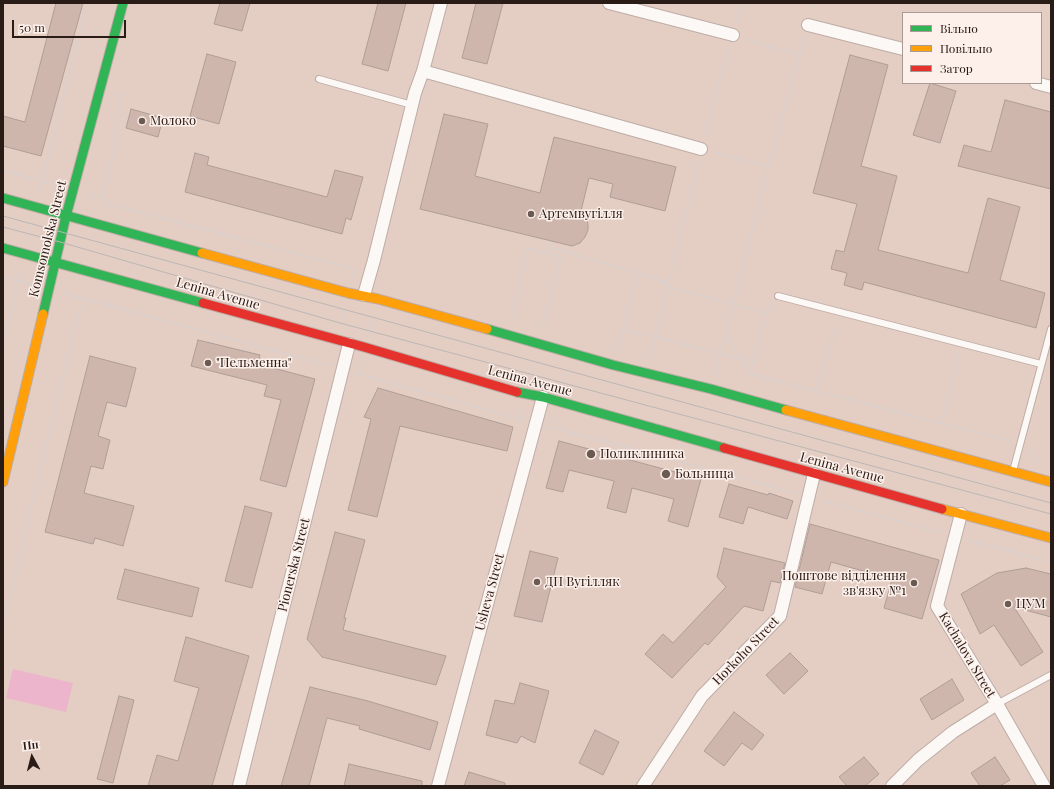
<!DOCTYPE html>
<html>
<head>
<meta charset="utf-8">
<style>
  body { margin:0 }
  #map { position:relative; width:1054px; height:789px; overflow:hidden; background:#e4cec4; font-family:"Playfair Display",serif }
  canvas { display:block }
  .frame { position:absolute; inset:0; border:4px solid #291b15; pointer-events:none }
  .legend { position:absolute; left:902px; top:12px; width:140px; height:72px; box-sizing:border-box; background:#fdf0eb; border:1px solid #a89b95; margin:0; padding:5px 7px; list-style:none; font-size:12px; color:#291b15 }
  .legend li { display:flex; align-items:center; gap:8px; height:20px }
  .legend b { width:20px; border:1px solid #a89b95 }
  .north { position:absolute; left:12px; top:737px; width:40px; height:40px; -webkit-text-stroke:3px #fdf0eb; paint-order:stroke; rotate:353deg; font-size:11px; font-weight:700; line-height:16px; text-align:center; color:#291b15 }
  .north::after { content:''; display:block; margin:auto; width:14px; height:18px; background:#291b15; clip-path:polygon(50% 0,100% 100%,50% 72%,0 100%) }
  .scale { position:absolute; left:12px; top:20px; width:114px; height:18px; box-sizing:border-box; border:2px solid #291b15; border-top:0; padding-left:5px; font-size:12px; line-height:14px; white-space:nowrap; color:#291b15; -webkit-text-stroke:3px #fdf0eb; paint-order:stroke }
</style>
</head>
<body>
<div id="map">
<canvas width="1054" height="789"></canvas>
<div class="frame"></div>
<ul class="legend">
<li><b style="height:5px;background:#30b455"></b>Вільно</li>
<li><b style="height:5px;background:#ff9f0a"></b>Повільно</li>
<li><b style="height:5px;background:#e5322d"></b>Затор</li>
</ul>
<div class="north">Пн</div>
<div class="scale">50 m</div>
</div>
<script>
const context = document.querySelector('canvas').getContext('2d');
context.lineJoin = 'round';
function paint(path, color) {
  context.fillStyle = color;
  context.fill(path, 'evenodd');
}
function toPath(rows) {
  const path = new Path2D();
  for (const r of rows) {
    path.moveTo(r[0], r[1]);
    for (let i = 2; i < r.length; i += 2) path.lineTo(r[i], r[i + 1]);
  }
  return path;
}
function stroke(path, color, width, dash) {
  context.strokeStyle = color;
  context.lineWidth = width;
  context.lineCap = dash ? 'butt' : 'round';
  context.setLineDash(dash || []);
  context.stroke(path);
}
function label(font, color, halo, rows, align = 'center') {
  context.font = font + ' "Playfair Display",serif';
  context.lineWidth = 3;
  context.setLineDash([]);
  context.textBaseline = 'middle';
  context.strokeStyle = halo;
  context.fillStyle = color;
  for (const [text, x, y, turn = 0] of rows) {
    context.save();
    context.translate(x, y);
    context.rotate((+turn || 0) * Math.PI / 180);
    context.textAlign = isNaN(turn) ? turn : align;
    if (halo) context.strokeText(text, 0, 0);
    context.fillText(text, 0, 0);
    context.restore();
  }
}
paint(toPath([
  [13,669,73,683,66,712,6,698]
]), '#edb5cb');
const building = toPath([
  [56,3,83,3,41,156,3,146,3,116,25,122,56,3],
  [220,3,250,3,242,31,214,24,220,3],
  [378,3,406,3,388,71,362,64,378,3],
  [476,3,503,3,487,64,462,58,476,3],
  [207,54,236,62,219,124,190,116,207,54],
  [850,55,888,65,861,166,897,176,878,250,968,273,988,198,1020,207,1000,280,1045,293,1036,328,864,282,862,290,844,285,847,273,831,269,836,250,844,252,857,204,813,193,850,55],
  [930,83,956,91,940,143,913,135,930,83],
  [1005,100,1051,112,1051,189,958,166,964,145,991,152,1005,100],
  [131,109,163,118,158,137,126,128,131,109],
  [444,114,488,124,475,176,540,193,554,137,676,167,665,211,610,197,613,184,589,178,581,211,586,217,588,224,588,230,585,237,580,243,572,246,420,209,444,114],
  [195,153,209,157,207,165,327,197,335,170,363,177,351,220,346,218,342,234,185,192,195,153],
  [198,340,260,355,258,364,315,379,286,487,260,480,281,400,264,396,267,385,191,366,198,340],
  [90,356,136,368,126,407,107,402,98,436,110,440,103,469,91,466,84,493,134,506,123,546,95,538,93,544,45,532,90,356],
  [378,388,513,427,507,451,400,426,377,517,348,510,371,419,364,417,378,388],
  [559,441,701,479,688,527,668,521,674,499,632,488,626,513,607,508,614,481,569,470,563,492,546,488,559,441],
  [729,484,768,495,769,493,793,501,787,519,748,507,743,524,719,517,729,484],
  [245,506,272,513,252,588,225,581,245,506],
  [810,524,939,560,922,619,884,608,892,579,831,562,822,594,795,587,810,524],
  [335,532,365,540,344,618,346,618,343,630,446,656,436,685,322,657,307,639,335,532],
  [724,548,785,563,780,583,771,581,763,611,744,606,708,645,705,643,672,678,645,654,663,634,673,643,726,587,717,577,724,548],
  [530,551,558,558,542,622,514,616,530,551],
  [1026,568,1051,574,1051,617,1014,607,1043,652,1021,666,994,625,980,634,961,594,997,573,1026,568],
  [125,569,199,588,192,617,117,599,125,569],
  [186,637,249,656,212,786,148,786,157,755,178,761,199,688,174,681,186,637],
  [790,653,808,671,784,694,766,675,790,653],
  [952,679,964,700,932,720,920,699,952,679],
  [520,683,549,691,535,743,521,736,517,743,486,735,495,700,514,704,520,683],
  [310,687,368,701,438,722,430,750,359,729,360,726,327,718,309,786,281,786,310,687],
  [119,696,134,700,113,783,97,779,119,696],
  [734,712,764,735,752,750,742,743,724,766,704,751,734,712],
  [595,730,619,742,603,775,579,763,595,730],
  [864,757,879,774,865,786,847,786,839,777,864,757],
  [995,757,1010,780,1000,786,980,786,971,773,995,757],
  [349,764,422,781,422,786,344,786,349,764],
  [469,772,505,783,505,786,464,786,469,772]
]);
paint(building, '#ceb6ac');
stroke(building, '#ae9d96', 1);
const lane = toPath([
  [319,79,412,105],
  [778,296,1041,364],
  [1013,471,1051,329],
  [997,704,1051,675]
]);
const street = toPath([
  [609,3,733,35],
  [808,25,903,49],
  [423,71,701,149],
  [1036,83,1051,87],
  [364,295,374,260,415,93,423,71,441,3],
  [961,514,937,606,997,704,1044,786],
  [239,786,349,344],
  [438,786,543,397],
  [643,786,702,696,780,616,814,474],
  [892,786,918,760,953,732,997,704]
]);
const fast = toPath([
  [3,198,202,253],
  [3,248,203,303],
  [43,314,66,216,123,3],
  [487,329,613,365,711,389,786,410],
  [517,392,543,397,724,448]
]);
const slow = toPath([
  [202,253,348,293,378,299,487,329],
  [786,410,1051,482],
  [3,482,43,314],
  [942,509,1051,538]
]);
const jam = toPath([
  [203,303,364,347,517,392],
  [724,448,942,509]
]);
stroke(lane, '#beaca5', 8);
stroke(street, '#beaca5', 14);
stroke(fast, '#beaca5', 11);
stroke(slow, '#beaca5', 11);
stroke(jam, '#beaca5', 11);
stroke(toPath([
  [812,12,814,3],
  [736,22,741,3],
  [745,39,800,55],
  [704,138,729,48],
  [713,152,769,166],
  [3,171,57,185],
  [39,193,88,3],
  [89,194,102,197,109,204,358,270],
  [102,197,115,148,114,129,122,96,114,94],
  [28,239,32,223],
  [548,247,638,273,669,283],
  [546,254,549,241],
  [3,277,34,285],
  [352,278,355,269],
  [662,281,668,287,766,313,773,303],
  [63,293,331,366],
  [511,319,528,248,561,257,542,329],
  [340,324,344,308],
  [623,330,656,337,753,362],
  [368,333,373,314],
  [725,334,750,374,1011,441],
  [3,345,21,269],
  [617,351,638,273],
  [650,357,698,162],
  [355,373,523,420],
  [750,373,766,313],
  [357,374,360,363],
  [715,374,769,166,805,36],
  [529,379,534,359],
  [563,387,567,368],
  [816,391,837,322],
  [519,418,521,409],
  [942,423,960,352],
  [547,426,796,493],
  [552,428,556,417],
  [1028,451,1038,461],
  [822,500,942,533],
  [968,540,1051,562],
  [3,625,82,298]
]), '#d8d1cf', 2.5, [2, 2]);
stroke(lane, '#fbf8f6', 6);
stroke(street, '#fbf8f6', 12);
stroke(fast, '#30b455', 9);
stroke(slow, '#ff9f0a', 9);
stroke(jam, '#e5322d', 9);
stroke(toPath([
  [3,216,1051,503],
  [3,227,60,242,340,323,1051,514]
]), '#bbb6b4', 1);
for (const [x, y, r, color] of [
  [142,121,4,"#6a5a52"],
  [531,214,4,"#6a5a52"],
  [208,363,4,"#6a5a52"],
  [591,454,5,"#6a5a52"],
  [666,474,5,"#6a5a52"],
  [537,582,4,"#6a5a52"],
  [914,583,4,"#6a5a52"],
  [1008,604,4,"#6a5a52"]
]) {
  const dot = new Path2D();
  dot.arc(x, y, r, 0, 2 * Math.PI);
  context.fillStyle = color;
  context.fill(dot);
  stroke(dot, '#fdf0eb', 1.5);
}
label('13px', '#291b15', '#fdf0eb', [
  ["Молоко",150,121],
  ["Артемвугілля",539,214],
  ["\"Пельменна\"",216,363],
  ["Поликлиника",600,454],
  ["Больница",675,474],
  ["Поштове відділення",906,576,"right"],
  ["зв'язку №1",906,591,"right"],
  ["ДП Вугілляк",545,582],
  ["ЦУМ",1016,604]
], 'left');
label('13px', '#291b15', '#fdf0eb', [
  ["Komsomolska Street",48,239,-76],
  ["Lenina Avenue",218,294,16],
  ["Lenina Avenue",530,381,15],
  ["Lenina Avenue",842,468,15],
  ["Pionerska Street",294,565,-76],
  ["Usheva Street",490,592,-75],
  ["Horkoho Street",746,651,-46],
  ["Kachalova Street",967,655,59]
]);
</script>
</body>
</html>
